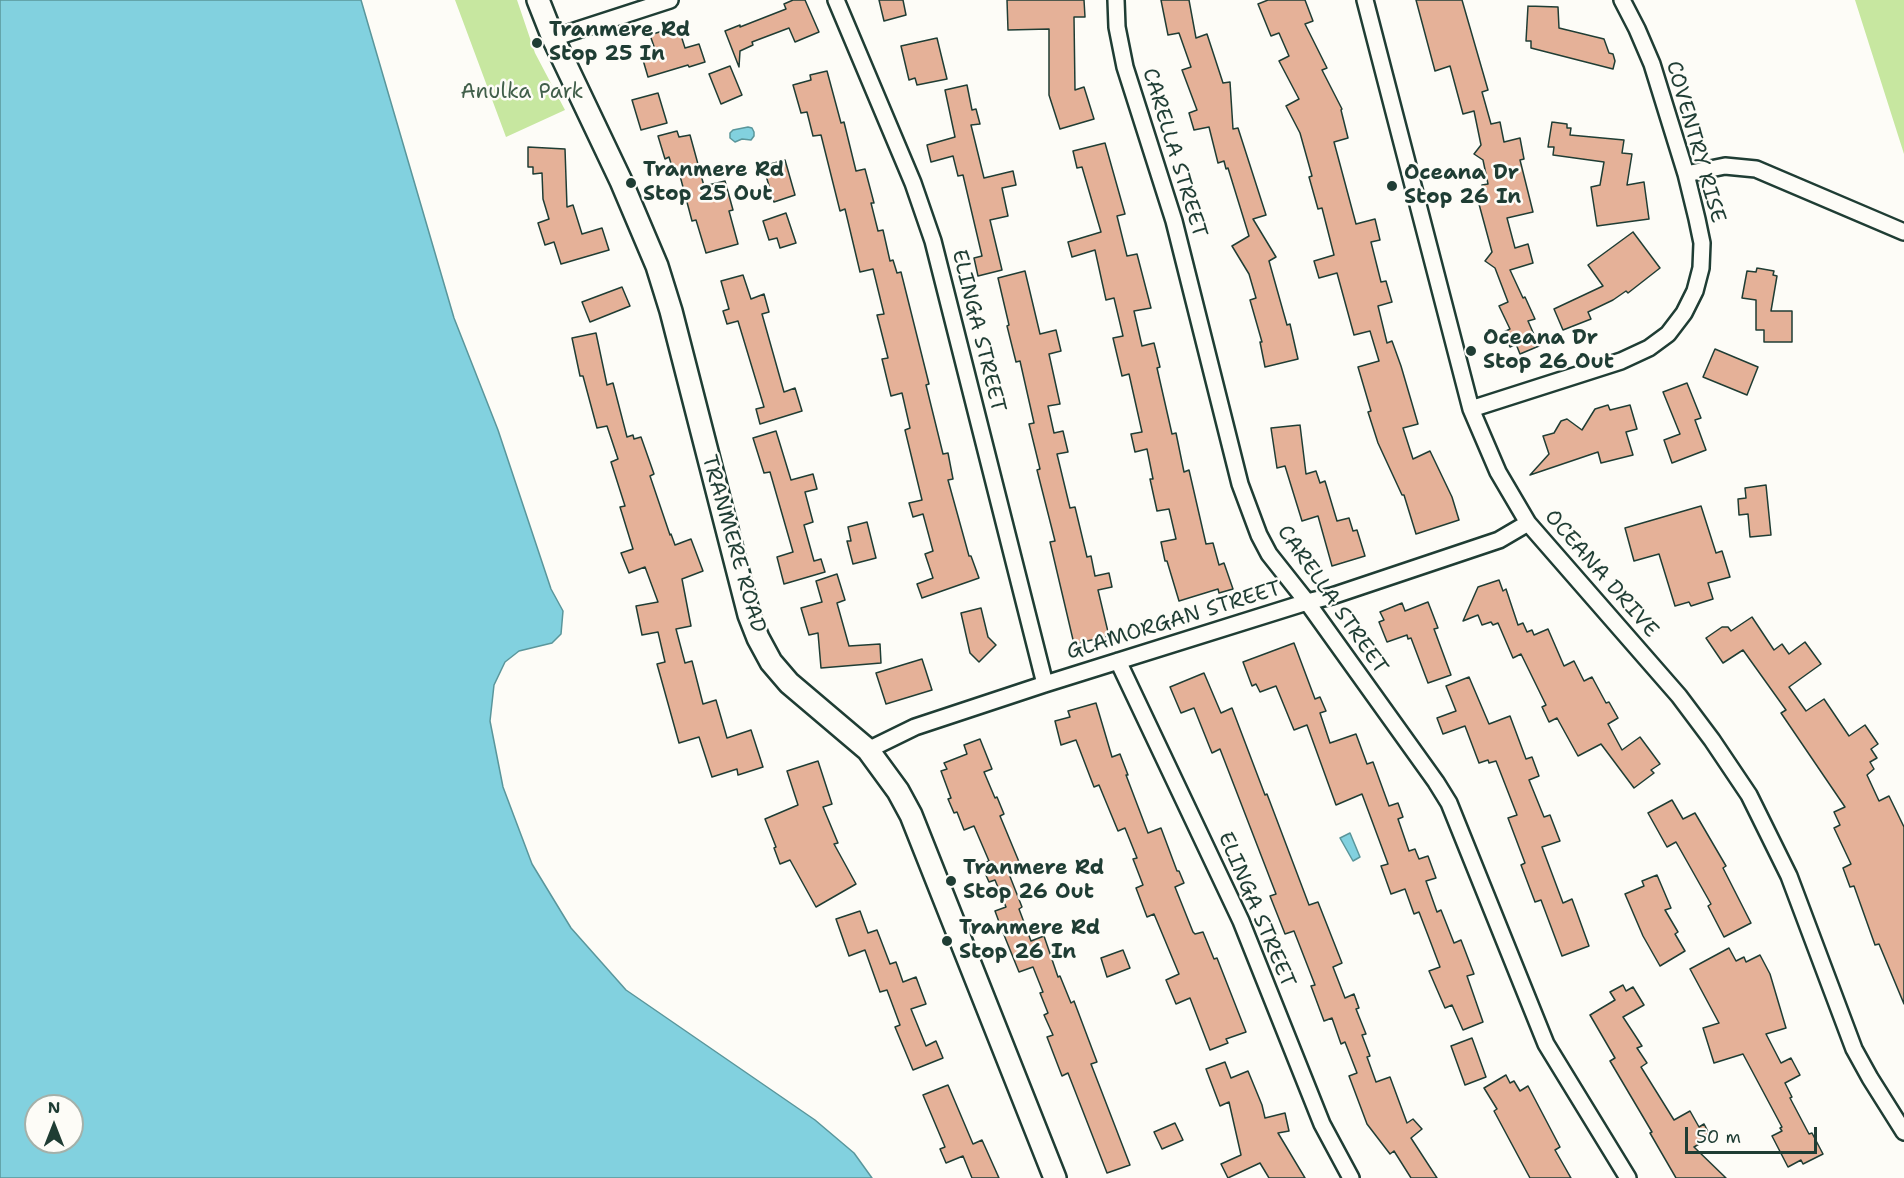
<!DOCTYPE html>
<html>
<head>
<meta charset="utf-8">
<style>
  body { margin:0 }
  #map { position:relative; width:1904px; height:1178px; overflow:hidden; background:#fdfcf7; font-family:"Shantell Sans",sans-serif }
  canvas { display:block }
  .north { position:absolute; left:24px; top:1094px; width:60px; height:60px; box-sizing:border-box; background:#fdfcf7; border:2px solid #a4b0a9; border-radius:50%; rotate:0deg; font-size:16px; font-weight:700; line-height:24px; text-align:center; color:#1f3d34 }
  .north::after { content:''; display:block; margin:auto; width:21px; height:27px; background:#1f3d34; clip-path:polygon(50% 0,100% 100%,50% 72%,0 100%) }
  .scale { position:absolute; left:1685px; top:1127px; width:132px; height:27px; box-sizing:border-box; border:3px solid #1f3d34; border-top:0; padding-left:8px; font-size:18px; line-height:21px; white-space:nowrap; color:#1f3d34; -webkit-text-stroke:4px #fdfcf7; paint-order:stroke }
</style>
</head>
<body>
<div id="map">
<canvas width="1904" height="1178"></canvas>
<div class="north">N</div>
<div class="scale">50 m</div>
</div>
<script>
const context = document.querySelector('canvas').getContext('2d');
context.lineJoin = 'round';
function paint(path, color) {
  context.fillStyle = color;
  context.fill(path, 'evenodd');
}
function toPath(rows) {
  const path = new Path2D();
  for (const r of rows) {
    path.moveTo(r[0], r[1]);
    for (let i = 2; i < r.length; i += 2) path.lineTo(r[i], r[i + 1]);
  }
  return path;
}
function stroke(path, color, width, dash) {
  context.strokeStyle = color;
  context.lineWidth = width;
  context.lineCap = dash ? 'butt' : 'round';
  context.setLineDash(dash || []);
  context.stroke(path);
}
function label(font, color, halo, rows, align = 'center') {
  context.font = font + ' "Shantell Sans",sans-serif';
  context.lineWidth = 5;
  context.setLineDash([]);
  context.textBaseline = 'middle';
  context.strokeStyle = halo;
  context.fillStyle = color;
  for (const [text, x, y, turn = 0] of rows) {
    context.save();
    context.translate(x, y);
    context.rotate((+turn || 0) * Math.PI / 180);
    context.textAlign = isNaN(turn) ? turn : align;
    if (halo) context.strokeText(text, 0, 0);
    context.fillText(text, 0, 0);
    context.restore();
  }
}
paint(toPath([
  [455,0,517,0,535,53,565,110,506,137],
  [1855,0,1904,0,1904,154]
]), '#c7e7a0');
const water = toPath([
  [0,0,361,0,454,318,498,430,551,589,563,611,561,634,552,643,519,651,505,662,494,685,490,721,503,787,532,864,571,928,626,990,815,1120,854,1153,872,1178,0,1178,0,0],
  [36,1106,72,1106,72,1142,36,1142,36,1106],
  [748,127,752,128,754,132,754,136,751,140,742,139,735,142,730,138,730,133,733,130,748,127],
  [1350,833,1360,857,1353,861,1340,838,1350,833]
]);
paint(water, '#82d1df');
stroke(water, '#5a969b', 1.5);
const building = toPath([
  [793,0,805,0,819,32,795,42,789,28,752,42,753,45,740,51,739,67,725,31,740,25,740,27,786,9,784,4,793,0],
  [879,0,903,0,906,15,884,21,879,0],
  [1007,0,1084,0,1085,17,1074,17,1075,90,1084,87,1094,119,1060,129,1049,95,1049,29,1008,30,1007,0],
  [1161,0,1189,0,1196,38,1207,34,1223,83,1230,82,1233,129,1238,128,1266,215,1253,219,1276,257,1269,261,1287,325,1290,324,1298,359,1265,367,1260,342,1262,342,1250,300,1256,298,1249,274,1232,246,1249,236,1228,168,1226,169,1224,161,1218,163,1209,127,1194,130,1189,113,1197,110,1182,70,1191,67,1179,33,1168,35,1161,0],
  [1268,0,1305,0,1313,21,1305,24,1327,68,1322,70,1342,109,1341,110,1348,138,1334,142,1356,224,1375,219,1380,240,1371,242,1381,282,1386,281,1392,302,1378,306,1387,343,1392,341,1401,366,1418,424,1403,428,1413,459,1430,451,1452,497,1459,520,1416,534,1404,495,1402,495,1378,443,1368,412,1371,411,1358,367,1379,361,1370,331,1354,335,1337,273,1319,278,1314,261,1334,255,1322,208,1318,209,1309,177,1312,176,1300,133,1286,106,1299,99,1279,61,1289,56,1279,33,1271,36,1258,4,1268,0],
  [1416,0,1462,0,1488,90,1482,92,1491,124,1500,122,1504,142,1520,138,1524,159,1520,160,1533,212,1507,218,1515,248,1528,244,1533,263,1510,270,1523,298,1525,297,1535,319,1528,321,1539,346,1520,354,1516,344,1510,347,1504,332,1510,329,1499,306,1508,302,1495,268,1485,261,1492,252,1476,193,1484,191,1482,185,1488,184,1483,160,1474,154,1481,145,1474,111,1463,114,1450,66,1435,71,1416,0],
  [1528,6,1558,7,1559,28,1604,39,1609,53,1613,54,1615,61,1613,69,1531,48,1531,41,1526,41,1528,6],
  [678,26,685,48,699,44,705,62,689,67,688,65,648,77,643,60,657,55,650,35,678,26],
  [937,38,947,79,917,85,915,78,909,80,901,46,937,38],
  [730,66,742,95,721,104,709,74,730,66],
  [827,71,841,123,844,122,856,171,865,169,874,203,871,203,878,231,883,230,890,261,893,260,897,273,901,272,929,384,926,385,943,454,948,453,953,479,948,480,969,556,971,556,979,578,922,598,917,584,933,578,925,554,933,551,923,514,913,517,909,503,922,500,905,430,910,428,902,393,891,396,882,359,888,358,877,315,884,314,873,269,860,272,845,209,840,211,821,135,813,136,807,112,801,113,793,85,811,80,810,75,827,71],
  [967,85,972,110,976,109,980,124,971,125,984,178,1013,171,1016,185,1002,188,1008,216,990,220,1002,270,978,276,974,258,982,256,963,175,958,176,953,156,931,162,927,145,955,137,945,90,967,85],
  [658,93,667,123,641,130,632,100,658,93],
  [1552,122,1567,124,1567,128,1571,128,1570,135,1624,140,1622,153,1632,154,1627,185,1644,182,1649,219,1597,226,1591,187,1600,185,1604,162,1553,155,1554,147,1548,147,1552,122],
  [677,131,679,137,690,135,704,186,725,181,733,210,729,211,738,244,706,253,696,220,692,221,679,172,674,173,669,157,665,159,658,136,677,131],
  [1105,143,1125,214,1117,216,1127,256,1137,254,1151,308,1134,311,1142,346,1154,343,1160,367,1157,368,1172,434,1176,433,1184,472,1189,470,1206,544,1213,543,1219,565,1224,563,1233,589,1219,593,1218,589,1179,601,1167,561,1165,561,1161,542,1176,539,1169,509,1157,511,1150,479,1153,479,1147,449,1135,452,1131,434,1142,432,1129,374,1122,376,1113,338,1123,336,1114,298,1106,300,1095,250,1072,257,1068,242,1101,232,1082,167,1077,168,1073,151,1105,143],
  [528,147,565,149,567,207,573,205,582,234,602,228,609,250,561,264,554,242,545,245,538,223,549,219,543,199,542,173,533,174,533,167,528,167,528,147],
  [785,160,795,195,774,202,763,166,785,160],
  [786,213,796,243,780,248,777,238,769,240,763,221,786,213],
  [1633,232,1660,268,1628,293,1626,291,1613,300,1588,312,1591,319,1563,330,1554,309,1603,286,1588,265,1633,232],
  [1757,268,1774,271,1773,275,1777,276,1771,311,1792,311,1792,342,1764,342,1764,330,1756,330,1756,300,1742,298,1747,271,1756,272,1757,268],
  [1025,271,1040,334,1056,330,1061,351,1049,354,1060,404,1048,406,1054,433,1063,431,1068,452,1057,454,1070,508,1075,507,1087,557,1091,556,1095,576,1109,573,1112,587,1098,590,1109,636,1074,644,1050,542,1055,541,1037,470,1040,469,1029,424,1034,423,1020,361,1016,362,1007,326,1009,325,998,278,1025,271],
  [743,275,751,299,764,294,769,312,762,314,784,392,795,388,802,411,760,424,756,409,764,407,738,321,727,324,723,311,729,309,721,281,743,275],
  [622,287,630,306,590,322,582,302,622,287],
  [596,333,607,385,613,383,627,437,633,435,634,439,641,437,654,474,650,476,670,535,671,534,675,545,691,539,703,571,682,579,691,626,676,629,685,663,692,661,703,704,716,700,727,738,751,730,763,767,738,775,737,769,712,777,699,737,679,743,657,664,665,662,658,632,642,635,636,606,658,602,645,567,629,573,621,553,633,549,620,507,625,506,611,462,618,459,607,426,597,428,583,376,580,376,572,338,596,333],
  [1715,349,1758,367,1747,395,1703,377,1715,349],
  [1687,383,1701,418,1695,420,1706,450,1672,463,1664,440,1680,434,1663,392,1687,383],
  [1608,405,1610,410,1630,405,1637,429,1626,432,1633,455,1601,463,1598,452,1530,475,1549,454,1543,436,1554,433,1561,421,1567,419,1582,430,1595,409,1608,405],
  [1300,425,1306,474,1316,471,1320,483,1325,481,1337,521,1349,518,1353,531,1357,530,1365,556,1332,566,1318,516,1302,521,1285,466,1277,468,1271,428,1300,425],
  [776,431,791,480,813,474,817,489,805,492,813,522,804,525,814,561,821,559,825,572,784,584,777,557,793,552,770,472,764,473,753,438,776,431],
  [1766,485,1771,535,1750,537,1748,514,1739,515,1738,499,1746,498,1745,488,1766,485],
  [1701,506,1716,553,1722,551,1730,577,1708,583,1713,599,1691,606,1689,602,1675,606,1659,554,1634,561,1625,528,1701,506],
  [867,522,876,558,853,564,847,541,851,541,848,527,867,522],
  [837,574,845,600,837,603,849,646,880,644,881,663,821,668,818,633,809,635,801,608,822,602,816,581,837,574],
  [1499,580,1503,591,1506,589,1518,625,1523,623,1527,632,1532,630,1534,635,1548,629,1564,666,1574,661,1584,681,1592,677,1606,703,1609,702,1618,718,1608,724,1622,750,1640,737,1660,764,1651,770,1654,773,1634,788,1601,744,1578,756,1557,718,1549,722,1542,707,1546,705,1521,654,1513,658,1498,623,1493,625,1491,622,1482,625,1478,615,1463,621,1478,587,1499,580],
  [1428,602,1438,628,1434,629,1451,675,1428,683,1411,638,1408,639,1407,635,1387,642,1379,622,1384,620,1380,612,1402,603,1405,611,1428,602],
  [981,608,988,637,996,645,979,662,970,653,961,613,981,608],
  [1752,617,1774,650,1782,644,1789,654,1805,642,1821,664,1789,687,1806,711,1824,699,1849,736,1865,725,1878,744,1871,749,1877,758,1870,762,1874,769,1867,775,1879,801,1889,796,1904,827,1904,1004,1879,944,1875,945,1854,886,1850,887,1843,868,1851,864,1834,828,1840,825,1834,812,1845,807,1781,713,1786,710,1743,650,1723,663,1706,638,1722,627,1728,627,1731,631,1752,617],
  [1294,643,1315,699,1320,697,1326,711,1320,713,1330,743,1356,734,1367,764,1373,762,1389,806,1398,803,1403,817,1398,819,1409,851,1415,849,1419,859,1428,856,1436,878,1426,881,1437,912,1441,910,1454,943,1461,940,1474,974,1467,976,1483,1022,1463,1030,1452,1005,1445,1008,1429,971,1440,967,1429,938,1419,912,1414,914,1405,889,1391,894,1381,866,1388,864,1362,794,1336,805,1307,725,1294,730,1276,686,1260,692,1256,684,1252,686,1243,662,1294,643],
  [922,659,932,690,886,704,876,673,922,659],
  [1204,673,1221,713,1232,708,1265,795,1267,794,1309,905,1318,902,1342,963,1333,967,1345,998,1354,994,1359,1008,1356,1009,1366,1034,1362,1035,1370,1056,1367,1057,1376,1082,1390,1077,1407,1123,1413,1119,1422,1129,1411,1138,1437,1178,1411,1178,1394,1151,1390,1154,1367,1124,1349,1076,1357,1073,1345,1042,1341,1044,1332,1018,1324,1021,1311,986,1315,985,1294,931,1285,934,1270,896,1276,894,1220,749,1212,753,1194,708,1181,713,1170,687,1204,673],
  [1469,677,1489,724,1510,716,1526,759,1532,757,1539,776,1529,780,1544,817,1550,815,1560,841,1542,847,1563,903,1572,899,1589,946,1562,956,1541,900,1535,902,1521,865,1525,863,1508,818,1517,815,1496,761,1489,763,1488,760,1479,763,1465,726,1443,734,1437,718,1456,711,1446,686,1469,677],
  [1096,703,1112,757,1120,754,1128,775,1126,775,1148,833,1161,828,1177,871,1179,871,1184,883,1175,887,1193,932,1195,934,1203,932,1214,959,1217,958,1246,1032,1226,1039,1228,1043,1210,1050,1190,998,1176,1004,1166,980,1179,974,1154,914,1147,917,1136,888,1143,885,1133,859,1137,858,1125,828,1118,831,1099,785,1094,787,1076,740,1061,745,1055,721,1070,717,1068,711,1096,703],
  [980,739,992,769,984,772,995,798,997,797,1004,814,1000,816,1022,869,1009,874,1022,907,1019,909,1031,941,1044,936,1058,977,1060,976,1071,1003,1074,1001,1097,1062,1091,1064,1130,1165,1107,1173,1068,1073,1062,1076,1047,1037,1053,1035,1044,1015,1048,1013,1040,993,1043,992,1033,967,1019,972,1002,930,995,911,1006,907,995,880,989,882,981,864,989,861,974,826,964,830,957,812,954,813,948,799,951,798,941,771,947,769,944,763,967,754,964,745,980,739],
  [818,761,832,804,823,807,838,843,834,844,856,884,816,907,790,860,780,864,774,848,776,847,765,819,798,805,787,771,818,761],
  [1672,800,1683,819,1695,813,1726,866,1723,868,1751,923,1724,937,1708,906,1711,904,1676,842,1667,847,1648,813,1672,800],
  [1657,875,1671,908,1665,910,1678,932,1675,934,1685,951,1660,966,1643,936,1625,894,1644,886,1642,881,1657,875],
  [860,911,868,933,877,930,890,964,896,962,903,982,916,977,926,1004,911,1009,926,1046,936,1041,943,1058,913,1070,895,1027,900,1025,887,990,880,992,865,950,849,956,836,919,860,911],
  [1729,948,1736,961,1744,957,1746,962,1760,955,1770,974,1786,1028,1766,1034,1781,1063,1791,1058,1800,1075,1785,1083,1792,1097,1790,1098,1809,1134,1812,1133,1823,1154,1803,1164,1801,1160,1788,1167,1772,1136,1782,1131,1780,1128,1782,1127,1743,1054,1714,1063,1703,1028,1719,1023,1690,969,1729,948],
  [1123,950,1130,968,1107,977,1101,958,1123,950],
  [1623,985,1626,991,1633,987,1644,1005,1623,1017,1642,1046,1637,1048,1647,1063,1641,1067,1674,1120,1690,1111,1699,1127,1704,1124,1711,1137,1694,1147,1726,1178,1676,1178,1650,1133,1652,1132,1610,1061,1615,1058,1590,1015,1615,1000,1610,992,1623,985],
  [1472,1038,1486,1077,1465,1085,1451,1046,1472,1038],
  [1225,1062,1231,1078,1248,1071,1262,1105,1265,1118,1285,1113,1289,1131,1278,1133,1305,1178,1269,1178,1260,1163,1228,1178,1221,1164,1241,1155,1229,1102,1220,1106,1206,1069,1225,1062],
  [1506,1075,1510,1083,1514,1081,1520,1091,1528,1086,1560,1147,1555,1150,1571,1178,1530,1178,1494,1111,1497,1109,1484,1088,1506,1075],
  [948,1085,973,1144,982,1140,999,1178,972,1178,963,1156,946,1163,940,1149,945,1147,923,1095,948,1085],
  [1175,1123,1183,1140,1162,1149,1154,1132,1175,1123]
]);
paint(building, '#e5b198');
stroke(building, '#1f3d34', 1.5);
const street = toPath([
  [836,0,913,183,933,241,1045,684],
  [1116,0,1117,27,1125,67,1174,221,1240,484,1259,535,1269,554,1307,602,1436,782,1449,803,1546,1044,1628,1178],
  [1365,0,1471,409,1498,472,1528,523,1679,696,1712,740,1749,795,1789,876,1854,1049,1870,1078,1904,1132],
  [553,38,670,0],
  [1686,174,1725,166,1756,169,1904,232],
  [1471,409,1621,361,1649,348,1668,334,1684,313,1695,291,1701,268,1702,243,1697,219,1686,174,1652,64,1637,29,1622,0],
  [1118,661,1241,921,1322,1124,1351,1178],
  [868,750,915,727,1045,684,1307,602,1332,596,1499,540,1528,523]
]);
const secondary = toPath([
  [538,0,553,38,621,181,657,266,671,311,749,615,758,638,771,662,789,683,868,750,898,791,911,815,1055,1178]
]);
stroke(street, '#1f3d34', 20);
stroke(secondary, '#1f3d34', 26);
stroke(street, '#fdfcf7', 15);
stroke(secondary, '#fdfcf7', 21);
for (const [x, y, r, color] of [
  [537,43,6,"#1f3d34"],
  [631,183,6,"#1f3d34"],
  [1392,186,6,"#1f3d34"],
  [1471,351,6,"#1f3d34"],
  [951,881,6,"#1f3d34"],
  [947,941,6,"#1f3d34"]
]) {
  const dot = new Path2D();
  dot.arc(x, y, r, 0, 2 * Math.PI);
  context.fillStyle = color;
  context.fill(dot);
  stroke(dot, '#fdfcf7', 2);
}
label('bold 21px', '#1f3d34', '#fdfcf7', [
  ["Tranmere Rd",549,31],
  ["Stop 25 In",549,55],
  ["Tranmere Rd",643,171],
  ["Stop 25 Out",643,195],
  ["Oceana Dr",1404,174],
  ["Stop 26 In",1404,198],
  ["Oceana Dr",1483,339],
  ["Stop 26 Out",1483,363],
  ["Tranmere Rd",963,869],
  ["Stop 26 Out",963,893],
  ["Tranmere Rd",959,929],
  ["Stop 26 In",959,953]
], 'left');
label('21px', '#415f4a', '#fdfcf7', [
  ["Anulka Park",522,93]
]);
label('21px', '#1f3d34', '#fdfcf7', [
  ["COVENTRY RISE",1695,142,74],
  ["CARELLA STREET",1174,153,73],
  ["ELINGA STREET",978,331,76],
  ["TRANMERE ROAD",733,544,74],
  ["OCEANA DRIVE",1601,574,49],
  ["CARELLA STREET",1332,600,55],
  ["GLAMORGAN STREET",1174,621,-17],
  ["ELINGA STREET",1256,910,67]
]);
</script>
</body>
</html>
